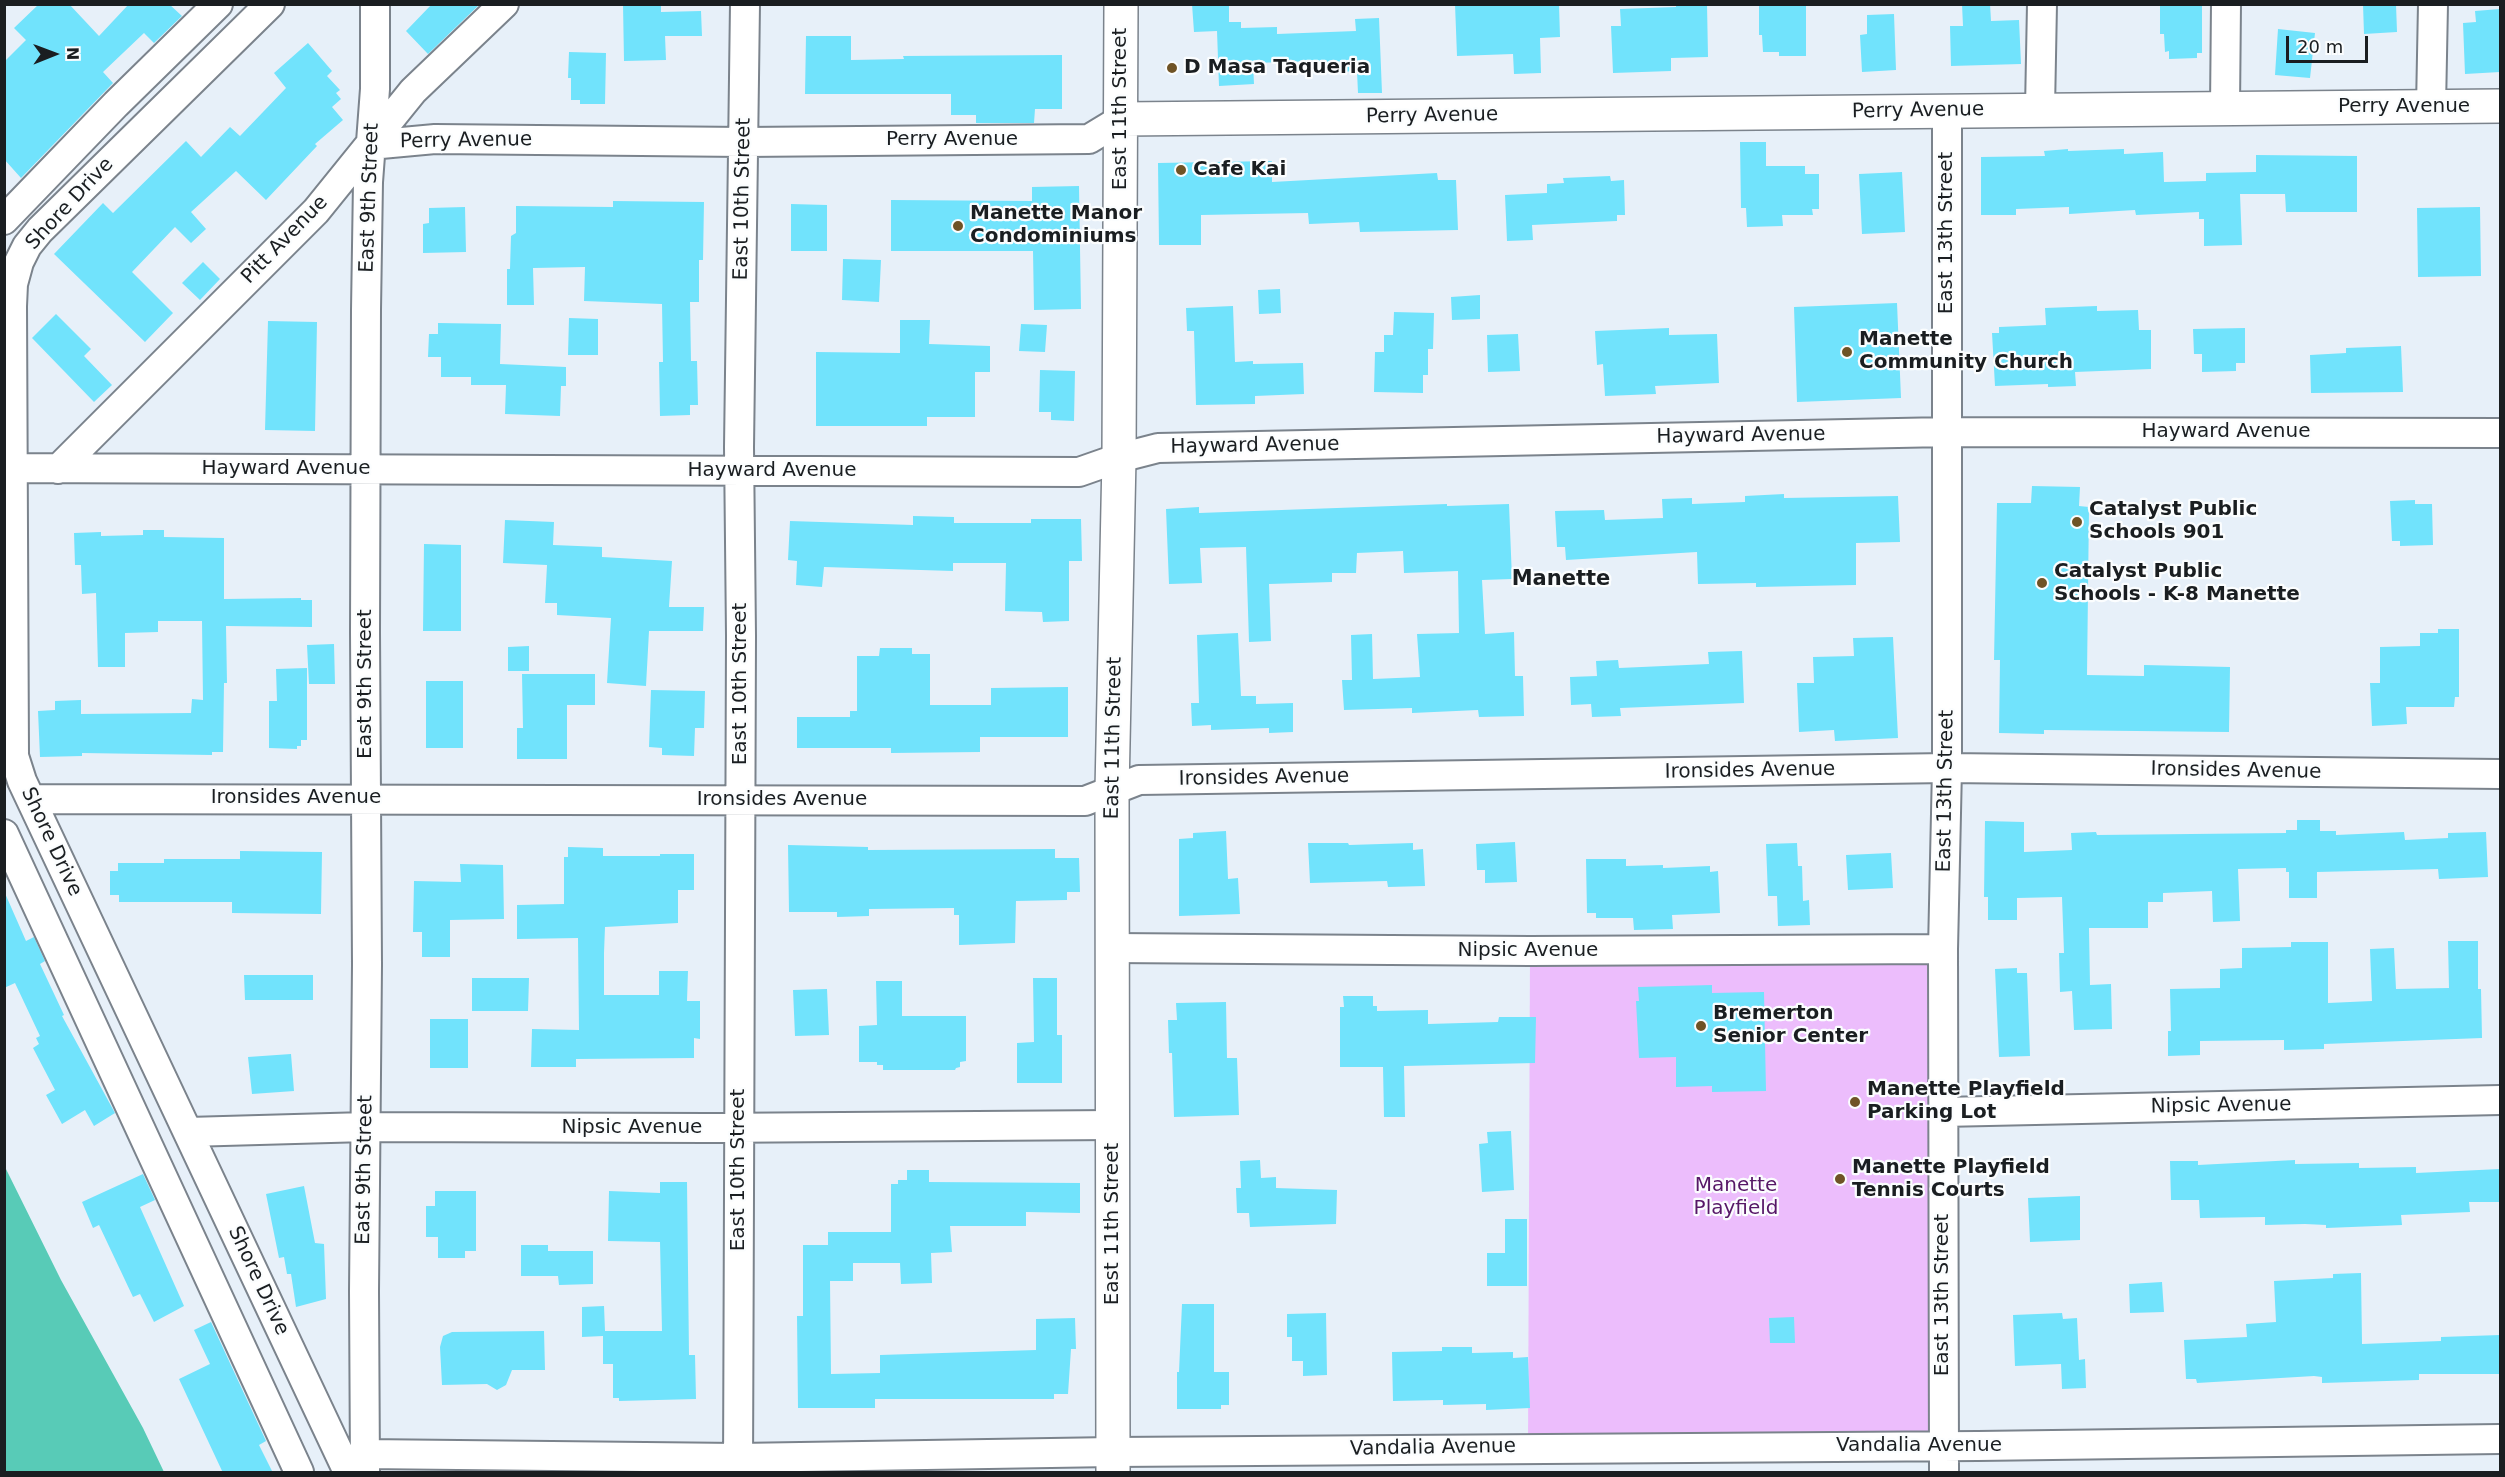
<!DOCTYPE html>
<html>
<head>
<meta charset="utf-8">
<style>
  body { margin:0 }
  #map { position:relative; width:2505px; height:1477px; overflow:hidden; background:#e7f0f9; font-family:"DejaVu Sans",sans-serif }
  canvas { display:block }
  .frame { position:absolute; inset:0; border:6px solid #1a1e21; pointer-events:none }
  .north { position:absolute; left:24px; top:24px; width:60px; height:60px; -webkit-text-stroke:4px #fbfdfe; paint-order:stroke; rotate:89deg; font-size:16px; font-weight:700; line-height:24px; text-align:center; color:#1a1e21 }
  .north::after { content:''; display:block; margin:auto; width:21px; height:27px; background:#1a1e21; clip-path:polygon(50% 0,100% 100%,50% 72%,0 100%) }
  .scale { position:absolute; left:2286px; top:36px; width:82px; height:27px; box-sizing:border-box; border:3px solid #1a1e21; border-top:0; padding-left:8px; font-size:18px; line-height:21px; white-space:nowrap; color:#1a1e21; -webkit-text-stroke:4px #fbfdfe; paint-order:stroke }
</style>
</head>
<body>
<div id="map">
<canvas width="2505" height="1477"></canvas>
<div class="frame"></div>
<div class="north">N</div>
<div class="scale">20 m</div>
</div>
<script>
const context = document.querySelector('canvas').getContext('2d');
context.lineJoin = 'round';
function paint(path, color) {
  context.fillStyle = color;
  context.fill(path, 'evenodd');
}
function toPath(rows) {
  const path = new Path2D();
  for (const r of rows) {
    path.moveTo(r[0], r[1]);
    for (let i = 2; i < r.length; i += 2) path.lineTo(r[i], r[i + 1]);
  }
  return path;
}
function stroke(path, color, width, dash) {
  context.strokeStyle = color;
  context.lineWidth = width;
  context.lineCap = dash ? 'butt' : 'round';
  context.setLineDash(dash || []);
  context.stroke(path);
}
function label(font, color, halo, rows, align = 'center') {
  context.font = font + ' "DejaVu Sans",sans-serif';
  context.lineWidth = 4.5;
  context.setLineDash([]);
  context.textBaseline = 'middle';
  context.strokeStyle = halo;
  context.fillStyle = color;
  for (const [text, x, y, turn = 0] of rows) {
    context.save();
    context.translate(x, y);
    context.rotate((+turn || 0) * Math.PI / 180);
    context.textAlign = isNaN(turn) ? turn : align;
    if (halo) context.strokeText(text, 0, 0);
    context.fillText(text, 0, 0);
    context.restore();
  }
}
paint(toPath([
  [1943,949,1944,1446,1528,1447,1530,951]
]), '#ecbdfc');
paint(toPath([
  [5,1167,61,1280,143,1428,164,1472,5,1472]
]), '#58cbb7');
paint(toPath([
  [39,4,69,4,99,36,129,4,169,4,182,16,154,43,144,33,103,72,113,83,21,178,4,159,4,62,26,40,14,28],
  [432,4,480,4,428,54,406,31],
  [623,4,661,4,661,12,701,11,702,36,665,36,666,60,624,61],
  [1192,4,1229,4,1229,22,1241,22,1241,28,1277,27,1277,34,1356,31,1355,19,1379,18,1382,93,1358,93,1357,71,1319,73,1318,61,1253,63,1254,84,1219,86,1217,31,1194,32],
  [1455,4,1559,4,1560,37,1540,38,1541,73,1514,74,1513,54,1457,56],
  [1676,4,1707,4,1708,57,1671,58,1671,71,1613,73,1611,26,1621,26,1620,9,1676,7],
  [1759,4,1806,4,1806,56,1779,56,1779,52,1763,52,1762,35,1759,35],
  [1962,4,1990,4,1991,21,2019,20,2021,64,1951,66,1950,26,1963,26],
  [2363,4,2396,4,2397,32,2364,34],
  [2202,5,2202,53,2197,53,2197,58,2169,59,2169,51,2165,52,2164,34,2160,34,2160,6],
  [2500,9,2500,72,2465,74,2463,23,2476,22,2475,11],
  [1894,14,1896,70,1862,72,1860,35,1867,34,1867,15],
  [2278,29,2315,33,2310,78,2275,75],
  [806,36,851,36,851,60,904,59,903,56,1062,55,1062,109,1035,109,1034,123,976,123,976,115,951,115,951,94,805,94],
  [308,43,332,71,327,76,340,90,336,93,341,99,332,107,343,120,315,144,317,146,266,200,236,171,191,212,206,229,191,243,175,227,132,272,173,313,145,342,54,254,103,203,113,213,186,141,201,157,230,127,240,136,286,88,274,73],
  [569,52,606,53,605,104,580,104,580,100,571,100,571,78,568,78],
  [1740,142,1766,142,1766,166,1805,166,1805,174,1819,174,1819,209,1812,209,1813,215,1782,215,1783,226,1747,227,1746,208,1741,208],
  [2068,149,2068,151,2124,149,2124,154,2163,152,2164,182,2206,181,2206,173,2256,172,2256,155,2357,156,2357,212,2286,212,2285,194,2240,194,2242,245,2204,246,2204,219,2199,219,2199,212,2136,215,2135,210,2069,214,2069,207,2016,209,2016,215,1981,215,1981,157,2045,156,2044,151],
  [1272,161,1272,182,1437,173,1438,180,1456,180,1458,230,1360,232,1359,222,1309,224,1308,213,1201,215,1201,245,1159,245,1158,163],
  [1902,172,1905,232,1862,234,1859,174],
  [1610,176,1611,181,1624,180,1625,215,1617,215,1617,221,1532,225,1533,240,1507,241,1505,195,1547,193,1547,184,1564,183,1563,178],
  [1079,186,1081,309,1034,310,1033,251,891,251,891,200,1032,201,1032,187],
  [613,201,704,202,703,260,699,260,699,302,690,302,691,361,697,361,698,405,690,405,690,415,660,416,659,362,663,362,662,304,584,301,585,267,533,268,534,305,507,305,507,269,510,269,511,236,516,233,516,206,613,207],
  [791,204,827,205,827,251,791,251],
  [465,207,466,252,423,253,423,224,429,223,429,208],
  [2480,207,2481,276,2418,277,2417,208],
  [843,259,881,260,879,302,842,300],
  [203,262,220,279,200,300,182,283],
  [1280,289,1281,313,1259,314,1258,290],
  [1480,295,1480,319,1452,320,1451,297],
  [1897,303,1901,398,1797,402,1794,307],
  [1233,306,1235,362,1253,361,1253,364,1303,363,1304,394,1255,396,1255,404,1196,405,1194,331,1187,331,1186,308],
  [2097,306,2097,311,2138,310,2139,330,2151,330,2151,369,2075,372,2076,386,2048,387,2048,384,1995,386,1992,333,1999,333,1999,327,2046,325,2045,308],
  [1394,312,1434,313,1433,349,1428,349,1428,375,1423,375,1423,393,1374,392,1375,352,1384,352,1384,335,1393,335],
  [56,314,91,349,84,356,112,385,94,402,32,338],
  [569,318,598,319,598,355,568,355],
  [900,320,930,320,929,344,990,346,990,372,975,372,975,417,927,417,927,426,816,426,816,352,900,353],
  [268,321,317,322,315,431,265,430],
  [438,323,501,324,500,364,566,367,566,386,561,386,560,416,505,414,506,385,471,385,471,377,441,377,441,357,428,357,429,334,438,334],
  [1021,324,1047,325,1045,352,1019,351],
  [1669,328,1669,335,1717,334,1719,383,1655,386,1656,394,1605,396,1603,364,1597,365,1595,331],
  [2245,328,2245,363,2236,363,2236,371,2202,372,2202,354,2194,354,2193,329],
  [1518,334,1520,371,1488,372,1487,335],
  [2401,346,2403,392,2311,393,2310,355,2346,353,2346,348],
  [1040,370,1075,371,1074,421,1051,420,1051,412,1039,412],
  [2032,486,2080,487,2079,506,2089,507,2087,675,2144,676,2144,665,2230,667,2229,732,2044,730,2044,734,1999,733,2000,660,1994,660,1997,503,2031,503],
  [1784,494,1784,498,1898,496,1900,542,1856,543,1856,585,1756,587,1756,583,1698,584,1697,552,1566,560,1565,547,1557,547,1555,511,1604,510,1605,520,1663,518,1662,499,1692,498,1692,504,1745,502,1745,496],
  [2415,500,2415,504,2432,504,2433,545,2400,546,2400,541,2392,541,2390,501],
  [1447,504,1447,506,1509,504,1512,579,1482,580,1485,634,1514,632,1515,676,1523,676,1524,716,1479,717,1478,710,1412,713,1412,708,1344,710,1342,680,1352,680,1351,635,1372,634,1373,679,1420,677,1417,634,1459,633,1458,571,1404,573,1403,551,1357,553,1356,573,1332,573,1332,582,1269,584,1271,641,1249,642,1246,547,1200,548,1202,583,1169,584,1166,509,1199,507,1199,513],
  [913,516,954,517,954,523,1031,523,1031,519,1081,519,1082,561,1069,561,1069,621,1043,622,1042,612,1005,611,1006,563,953,563,953,571,824,567,822,587,796,585,797,561,788,560,790,521,913,525],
  [505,520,554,522,553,545,602,547,602,557,672,561,669,607,704,607,703,631,649,631,646,686,607,683,611,618,557,615,557,603,545,603,547,565,503,563],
  [143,530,164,530,164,537,224,538,224,599,301,598,301,600,312,600,312,627,226,626,227,683,224,683,223,752,212,752,212,755,82,753,82,756,40,757,38,711,55,710,55,701,81,700,81,714,191,713,192,699,203,700,202,621,158,621,158,632,125,633,125,667,98,667,96,593,82,594,81,565,75,565,74,533,101,532,101,536,143,535],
  [424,544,461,545,461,631,423,631],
  [2438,629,2459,629,2459,697,2455,697,2454,707,2406,707,2407,724,2372,726,2370,683,2380,683,2380,647,2420,646,2420,633,2438,633],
  [1238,633,1241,696,1256,696,1256,704,1293,703,1293,732,1269,733,1269,728,1211,730,1211,725,1192,726,1191,703,1199,703,1197,635],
  [1893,637,1898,738,1835,741,1834,730,1799,732,1797,683,1814,683,1813,657,1854,656,1853,638],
  [334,644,335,684,309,684,307,645],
  [529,646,529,671,508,671,508,647],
  [880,648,912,648,912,654,930,654,930,705,991,705,991,688,1068,687,1068,737,980,737,980,752,891,753,891,748,797,748,797,717,850,717,850,711,857,711,857,656,879,656],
  [1742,651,1744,703,1620,708,1621,716,1592,717,1591,704,1571,705,1570,677,1597,676,1596,661,1618,660,1619,668,1709,664,1708,652],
  [307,668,307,740,301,740,301,746,297,746,297,749,269,748,269,701,277,701,276,669],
  [522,674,595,674,595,705,567,705,567,759,517,759,517,728,523,728],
  [426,681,463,681,463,748,426,748],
  [651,690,705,691,704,728,695,728,694,756,662,755,662,748,649,747],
  [2297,820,2320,820,2320,831,2336,831,2336,835,2404,832,2405,840,2448,838,2448,833,2486,832,2488,877,2439,879,2438,869,2317,872,2317,898,2289,898,2289,872,2286,872,2286,868,2238,869,2240,921,2213,922,2212,891,2163,893,2163,902,2148,902,2148,928,2089,928,2090,985,2111,984,2112,1029,2074,1030,2072,991,2060,992,2059,953,2064,953,2062,897,2017,898,2017,920,1988,920,1988,897,1984,897,1985,821,2024,822,2024,852,2072,850,2071,833,2096,832,2097,835,2286,833,2286,830,2297,830],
  [1226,831,1228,879,1238,878,1240,914,1179,916,1179,839,1193,838,1193,833],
  [1515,842,1517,882,1485,883,1485,870,1477,870,1476,844],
  [1308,843,1348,843,1349,845,1413,843,1413,850,1423,849,1425,886,1388,887,1387,881,1310,883],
  [1797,843,1798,866,1802,866,1803,901,1809,900,1810,925,1778,926,1777,896,1768,896,1766,844],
  [788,845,868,847,868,850,1055,849,1055,858,1079,858,1080,892,1067,892,1067,900,1016,901,1015,943,959,945,959,915,954,915,954,908,869,909,869,916,837,917,837,912,789,912],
  [568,847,603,848,603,856,660,856,660,854,694,854,694,890,678,890,678,923,605,927,604,953,604,995,659,995,659,971,688,971,687,1001,700,1001,700,1039,694,1038,694,1058,576,1059,576,1067,531,1067,532,1029,579,1030,578,938,517,939,517,905,564,904,564,857,568,857],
  [240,851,322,852,321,914,232,913,232,902,119,902,119,895,110,895,110,871,118,871,118,863,164,863,164,859,240,859],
  [1891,853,1893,888,1848,890,1846,855],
  [1586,859,1626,859,1626,866,1663,865,1663,868,1710,866,1710,872,1718,871,1720,913,1672,915,1673,929,1634,930,1633,918,1596,918,1596,913,1587,913],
  [460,864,503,865,504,919,450,920,450,957,422,957,422,932,413,932,414,881,461,882],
  [4,891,26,941,34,937,45,961,40,964,64,1015,62,1016,115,1113,94,1126,85,1110,62,1124,46,1095,55,1090,33,1048,39,1044,36,1038,40,1036,15,983,4,988],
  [2448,941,2478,941,2478,989,2481,989,2482,1038,2324,1044,2324,1049,2284,1050,2284,1040,2200,1041,2200,1055,2168,1056,2168,1031,2171,1031,2170,989,2220,988,2220,969,2242,968,2242,948,2291,947,2291,942,2328,942,2328,1003,2372,1001,2370,949,2394,948,2396,989,2449,988],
  [2017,968,2017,973,2027,973,2030,1056,1999,1057,1995,969],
  [244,975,313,975,313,1000,245,1000],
  [472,978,529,978,528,1011,472,1011],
  [1033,978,1057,978,1057,1035,1062,1035,1062,1083,1017,1083,1017,1043,1034,1042],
  [876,981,902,981,902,1016,966,1016,966,1061,960,1062,960,1067,956,1068,955,1070,883,1070,883,1065,877,1065,877,1062,859,1062,859,1026,877,1025],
  [1712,985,1712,993,1764,992,1766,1091,1712,1092,1712,1086,1676,1087,1676,1057,1639,1058,1636,1001,1639,1001,1638,987],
  [827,989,829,1035,795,1036,793,990],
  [1343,996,1373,996,1373,1006,1377,1006,1377,1011,1428,1010,1428,1024,1498,1022,1499,1017,1536,1017,1535,1063,1404,1066,1405,1117,1384,1117,1383,1067,1340,1067,1340,1007,1344,1007],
  [1226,1002,1227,1058,1237,1058,1239,1115,1174,1117,1172,1053,1169,1053,1168,1020,1177,1020,1176,1003],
  [430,1019,468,1019,468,1068,430,1068],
  [291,1054,294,1091,252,1094,248,1057],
  [1511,1131,1514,1190,1482,1192,1479,1144,1488,1143,1487,1132],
  [1260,1160,1261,1178,1276,1177,1276,1188,1337,1190,1336,1224,1250,1227,1249,1213,1237,1213,1236,1188,1241,1188,1240,1161],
  [2295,1160,2295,1164,2359,1163,2359,1168,2416,1167,2416,1173,2500,1169,2500,1202,2469,1202,2470,1212,2401,1215,2402,1225,2326,1228,2326,1225,2305,1224,2265,1225,2265,1217,2200,1218,2199,1200,2171,1200,2170,1161,2198,1161,2198,1165],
  [907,1170,929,1170,929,1182,1080,1183,1080,1213,1026,1212,1026,1226,950,1226,952,1252,931,1253,932,1283,901,1284,900,1263,853,1263,853,1281,830,1281,831,1374,880,1373,880,1355,1036,1350,1036,1319,1075,1318,1076,1349,1071,1349,1068,1394,1054,1394,1054,1399,875,1399,875,1408,798,1408,797,1316,803,1316,803,1245,828,1245,828,1232,891,1232,891,1184,898,1184,898,1180,907,1180],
  [143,1174,155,1200,140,1207,184,1306,154,1322,140,1294,133,1297,99,1225,93,1228,82,1202],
  [660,1182,687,1182,689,1355,695,1355,696,1399,619,1401,619,1398,613,1398,613,1364,603,1364,603,1336,582,1337,582,1307,604,1306,605,1331,662,1331,660,1242,608,1241,609,1191,660,1193],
  [304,1186,315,1243,324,1244,326,1299,296,1307,291,1274,287,1274,284,1257,279,1258,266,1194],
  [435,1191,476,1191,476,1251,465,1251,465,1258,438,1258,438,1237,426,1237,426,1206,435,1206],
  [2080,1196,2080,1240,2030,1242,2028,1198],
  [1505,1219,1527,1219,1527,1286,1487,1286,1487,1253,1505,1253],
  [521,1245,548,1245,548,1251,593,1251,593,1284,559,1285,558,1276,521,1276],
  [2361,1273,2362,1344,2441,1341,2441,1337,2500,1335,2500,1374,2419,1374,2419,1380,2322,1383,2322,1377,2314,1376,2197,1383,2196,1379,2186,1379,2184,1340,2247,1337,2246,1324,2276,1322,2274,1281,2333,1278,2333,1274],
  [2162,1282,2164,1312,2130,1313,2129,1284],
  [1182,1304,1214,1304,1214,1372,1229,1372,1229,1405,1221,1405,1221,1409,1177,1409,1177,1372,1179,1372],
  [1326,1313,1327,1375,1303,1376,1303,1361,1292,1361,1292,1337,1287,1337,1287,1314],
  [2062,1313,2063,1319,2077,1318,2079,1360,2085,1359,2086,1388,2062,1389,2061,1364,2015,1366,2013,1315],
  [1794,1317,1795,1343,1770,1343,1769,1318],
  [211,1322,266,1441,259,1445,273,1473,223,1473,179,1379,210,1364,194,1330],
  [544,1331,545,1370,512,1370,506,1385,497,1390,487,1384,442,1385,440,1347,443,1336,452,1332],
  [1442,1347,1472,1347,1472,1353,1513,1352,1513,1358,1528,1357,1530,1408,1486,1410,1486,1404,1443,1405,1443,1400,1393,1401,1392,1352,1442,1351]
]), '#71e3fc');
const minor = toPath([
  [270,4,40,230,27,246,19,262,13,284,12,306,14,756,22,781,348,1472],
  [2225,107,2226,4],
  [2431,107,2433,4],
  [2040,109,2042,4],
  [370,145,435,139,744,142,1089,139,1122,119],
  [4,220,116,104,218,4],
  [12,468,1079,472,1119,458,1158,448,1947,432,2500,433],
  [58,469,316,211,413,91,504,4],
  [32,799,1085,801,1139,780,1947,768,2500,774],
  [4,834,299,1472],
  [1112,948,1530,951,1943,949],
  [1942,1112,2500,1100],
  [188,1132,366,1127,707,1128,1113,1125],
  [365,1454,738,1458,1113,1452,1978,1446,2500,1439],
  [365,1472,364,1291,367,965,365,632,366,310,368,182,375,89,375,4],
  [738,1472,741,636,739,447,745,4],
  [1944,1472,1943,949,1947,768,1947,110]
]);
const secondary = toPath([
  [1122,119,2500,106],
  [1113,1472,1112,790,1119,458,1121,4]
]);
stroke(minor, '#7b838c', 32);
stroke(secondary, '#7b838c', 36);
stroke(minor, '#fff', 28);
stroke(secondary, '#fff', 33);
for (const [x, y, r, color] of [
  [1172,68,6,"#6f5326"],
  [1181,170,6,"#6f5326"],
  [958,226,6,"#6f5326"],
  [1847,352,6,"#6f5326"],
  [2077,522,6,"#6f5326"],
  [2042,583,6,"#6f5326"],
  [1701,1026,6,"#6f5326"],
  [1855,1102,6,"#6f5326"],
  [1840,1179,6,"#6f5326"]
]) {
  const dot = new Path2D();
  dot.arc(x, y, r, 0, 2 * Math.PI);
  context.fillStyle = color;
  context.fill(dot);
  stroke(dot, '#fbfdfe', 2);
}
label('bold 20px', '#1a1e21', '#fbfdfe', [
  ["D Masa Taqueria",1184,68],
  ["Cafe Kai",1193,170],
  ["Manette Manor",970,214],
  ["Condominiums",970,237],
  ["Manette",1859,340],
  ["Community Church",1859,363],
  ["Catalyst Public",2089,510],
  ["Schools 901",2089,533],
  ["Catalyst Public",2054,572],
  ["Schools - K-8 Manette",2054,595],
  ["Bremerton",1713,1014],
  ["Senior Center",1713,1037],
  ["Manette Playfield",1867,1090],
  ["Parking Lot",1867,1113],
  ["Manette Playfield",1852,1168],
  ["Tennis Courts",1852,1191]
], 'left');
label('20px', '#1a1e21', '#fbfdfe', [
  ["Perry Avenue",2404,107],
  ["East 11th Street",1121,109,-90],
  ["Perry Avenue",1918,111,-1],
  ["Perry Avenue",1432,116,-1],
  ["Perry Avenue",952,140],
  ["Perry Avenue",466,141,-1],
  ["East 9th Street",370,198,-88],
  ["East 10th Street",743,199,-89],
  ["Shore Drive",70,204,-47],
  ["East 13th Street",1947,233,-90],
  ["Pitt Avenue",285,240,-46],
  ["Hayward Avenue",2226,432],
  ["Hayward Avenue",1741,436,-1],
  ["Hayward Avenue",1255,446,-1],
  ["Hayward Avenue",286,469],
  ["Hayward Avenue",772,471],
  ["East 9th Street",366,684,-90],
  ["East 10th Street",741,684,-90],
  ["East 11th Street",1114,738,-89],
  ["Ironsides Avenue",1750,771,-1],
  ["Ironsides Avenue",2236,771,1],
  ["Ironsides Avenue",1264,778,-1],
  ["East 13th Street",1946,791,-89],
  ["Ironsides Avenue",296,798],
  ["Ironsides Avenue",782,800],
  ["Shore Drive",51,842,65],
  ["Nipsic Avenue",1528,951],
  ["Nipsic Avenue",2221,1106,-1],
  ["Nipsic Avenue",632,1128],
  ["East 9th Street",365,1170,-89],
  ["East 10th Street",739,1170,-90],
  ["East 11th Street",1113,1224,-90],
  ["Shore Drive",258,1281,65],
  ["East 13th Street",1943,1295,-90],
  ["Vandalia Avenue",1919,1446],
  ["Vandalia Avenue",1433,1448,-1]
]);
label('20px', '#561767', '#fbfdfe', [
  ["Manette",1736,1186],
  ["Playfield",1736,1209]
]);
label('bold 21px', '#1a1e21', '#fbfdfe', [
  ["Manette",1561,580]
]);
</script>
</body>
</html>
